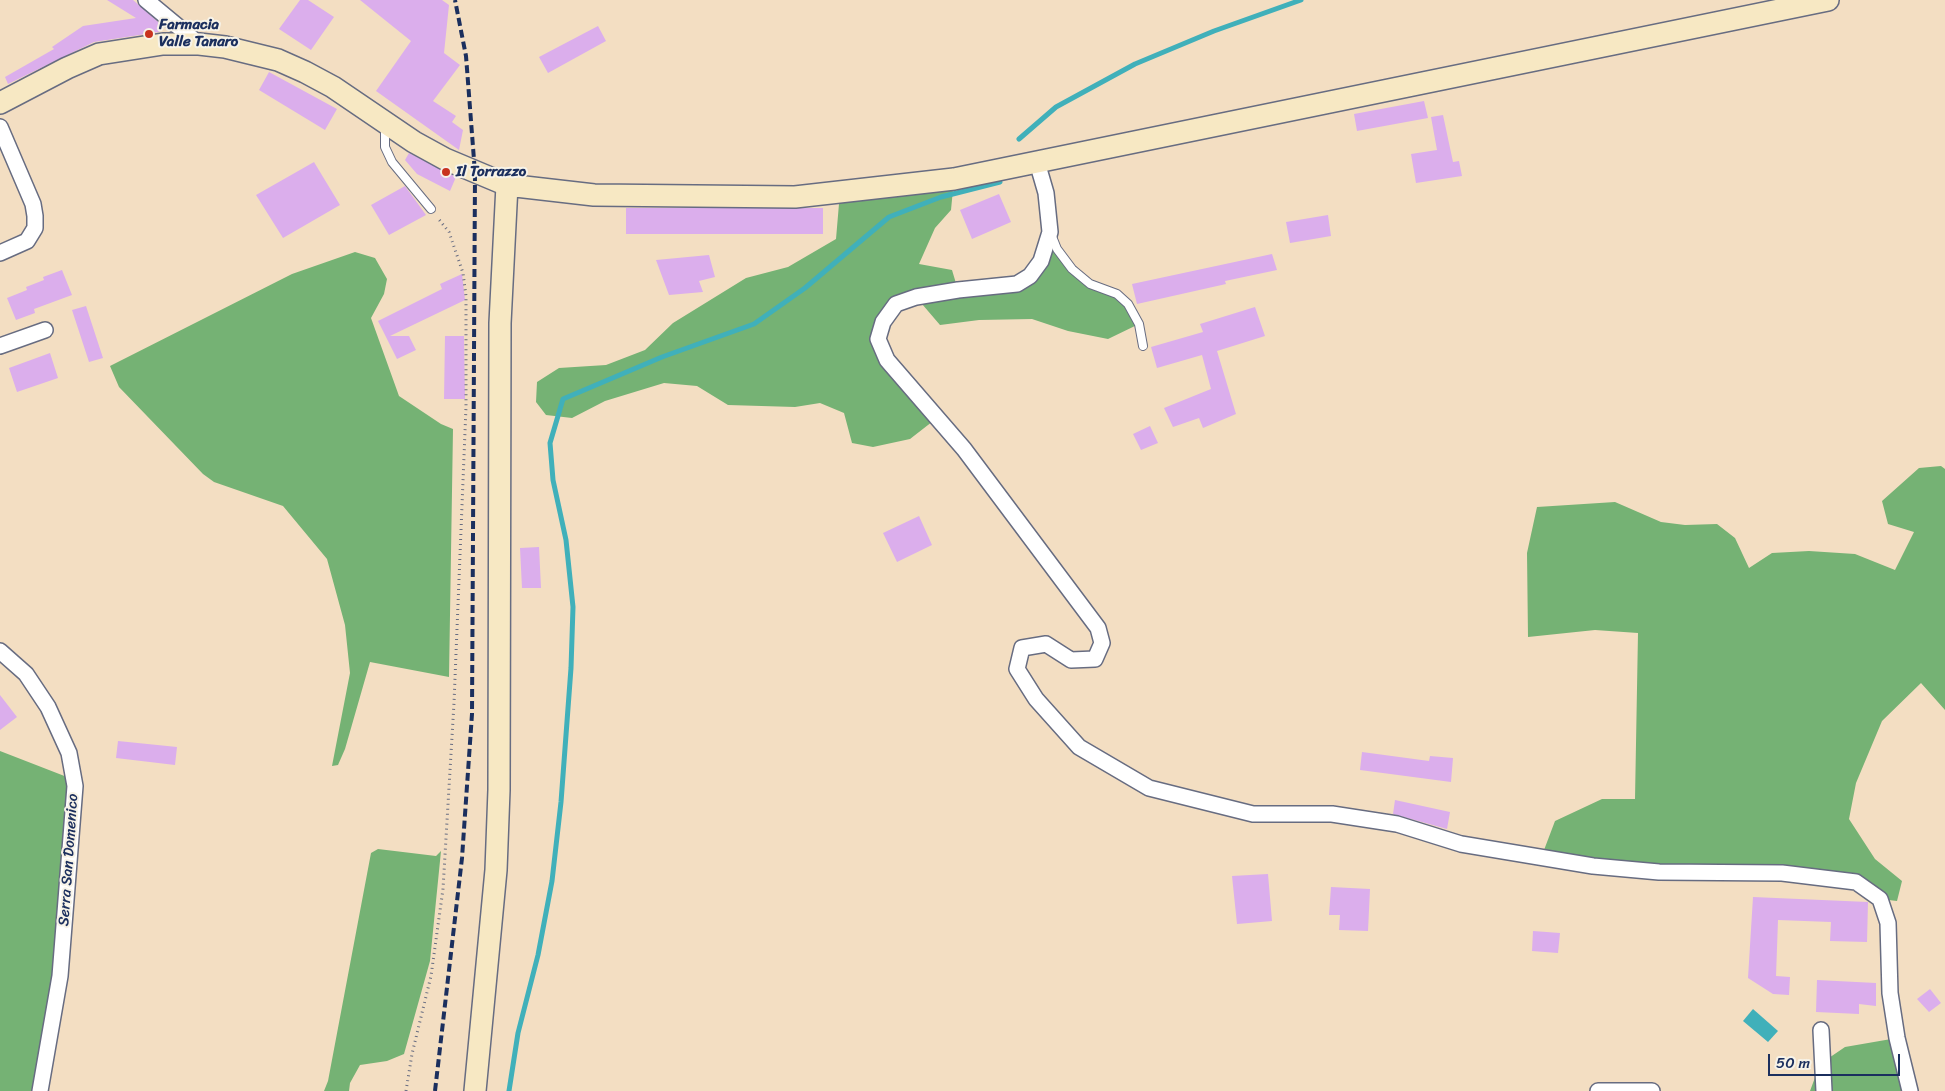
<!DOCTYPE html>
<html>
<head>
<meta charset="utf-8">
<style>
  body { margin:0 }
  #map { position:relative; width:1945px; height:1091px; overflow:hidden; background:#f3dec2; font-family:Sriracha,sans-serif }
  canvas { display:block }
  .scale { position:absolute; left:1768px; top:1054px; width:132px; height:22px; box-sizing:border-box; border:2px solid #1b2f5e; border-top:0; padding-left:6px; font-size:15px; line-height:18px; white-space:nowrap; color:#1b2f5e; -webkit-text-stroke:4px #f7f3e8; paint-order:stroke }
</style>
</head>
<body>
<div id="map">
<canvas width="1945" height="1091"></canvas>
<div class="scale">50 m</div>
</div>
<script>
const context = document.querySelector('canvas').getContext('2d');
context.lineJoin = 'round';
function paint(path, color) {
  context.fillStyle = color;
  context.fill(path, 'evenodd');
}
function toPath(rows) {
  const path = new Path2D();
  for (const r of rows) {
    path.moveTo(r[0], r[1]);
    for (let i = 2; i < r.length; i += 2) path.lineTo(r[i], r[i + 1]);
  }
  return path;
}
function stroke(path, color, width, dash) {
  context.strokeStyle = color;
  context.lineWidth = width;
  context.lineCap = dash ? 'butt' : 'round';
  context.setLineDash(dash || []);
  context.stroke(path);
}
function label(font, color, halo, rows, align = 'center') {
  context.font = font + ' Sriracha,sans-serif';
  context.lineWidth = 4;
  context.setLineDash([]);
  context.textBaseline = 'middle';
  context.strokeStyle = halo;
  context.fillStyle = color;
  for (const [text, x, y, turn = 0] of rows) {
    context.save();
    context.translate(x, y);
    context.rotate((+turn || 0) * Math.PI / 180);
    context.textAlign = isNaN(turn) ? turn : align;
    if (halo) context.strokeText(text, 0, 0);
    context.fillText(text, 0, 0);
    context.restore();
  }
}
paint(toPath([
  [954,179,951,210,935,228,919,264,952,270,958,290,1030,276,1050,232,1057,249,1090,284,1117,294,1139,324,1108,339,1068,331,1032,319,979,320,940,325,916,297,896,304,878,339,937,418,910,439,873,447,852,443,844,413,820,403,795,407,728,405,697,386,664,383,605,401,572,418,546,415,536,402,537,382,559,368,606,365,645,350,673,323,746,278,788,267,836,239,840,192],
  [355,252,375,258,387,279,384,294,371,318,399,396,441,424,453,429,449,677,370,662,345,749,338,765,332,766,350,673,345,625,327,559,283,506,214,482,203,474,119,387,110,366,292,274],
  [1941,466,1945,469,1945,710,1921,683,1882,721,1856,783,1849,819,1875,859,1902,881,1897,901,1880,899,1856,882,1541,858,1555,821,1602,799,1635,799,1638,633,1595,630,1528,637,1527,553,1537,507,1615,502,1661,522,1685,525,1717,524,1735,538,1749,568,1772,553,1809,551,1855,554,1895,570,1914,532,1888,524,1882,501,1919,468],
  [0,751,67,777,66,844,59,932,35,1091,0,1091],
  [378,849,436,856,441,851,430,961,404,1054,387,1061,360,1065,350,1083,349,1091,324,1091,328,1081,371,853],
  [1897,1038,1910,1091,1810,1091,1820,1064,1845,1047]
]), '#75b274');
paint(toPath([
  [1753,1009,1778,1031,1768,1042,1743,1021]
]), '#40b0ba');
stroke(toPath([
  [1019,139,1056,107,1135,64,1214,31,1301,0],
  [509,1091,518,1033,538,955,552,881,561,802,571,668,573,607,566,540,553,480,550,443,563,399,662,357,754,324,805,288,889,217,941,197,1000,182]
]), '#40b0ba', 5);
paint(toPath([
  [107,0,133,0,163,26,159,32,94,42,8,84,5,77,54,49,52,47,83,26,136,18],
  [300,0,308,0,334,17,311,50,279,29],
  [360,0,442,0,449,5,444,53,460,65,433,101,456,116,452,122,463,130,459,150,376,91,411,41],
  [598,26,606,41,548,73,539,57],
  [269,72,337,109,325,130,259,90],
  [1424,101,1428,118,1357,131,1354,114],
  [1443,115,1453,162,1459,161,1462,176,1416,183,1411,154,1437,150,1431,117],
  [409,153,456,177,450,191,417,174,405,160],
  [314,162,340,205,283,238,256,195],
  [405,186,426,215,389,235,371,205],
  [999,194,1011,222,972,239,960,210],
  [626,208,823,208,823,234,626,234],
  [1328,215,1331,236,1290,243,1286,222],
  [1272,254,1277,270,1225,281,1226,284,1137,304,1132,284],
  [709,255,715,277,699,281,703,292,669,295,656,260],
  [62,270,72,295,34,309,35,313,16,320,7,298,27,290,26,287,44,280,43,277],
  [462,274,465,300,390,336,409,336,416,350,397,359,378,321,442,289,440,284],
  [86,306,103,358,89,362,72,310],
  [1255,307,1265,336,1217,351,1236,414,1203,428,1199,418,1173,427,1164,408,1211,389,1202,355,1157,368,1151,347,1203,332,1200,324],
  [445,336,464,336,465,399,444,399],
  [50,353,58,378,17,392,9,368],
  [1150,426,1158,443,1141,450,1133,434],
  [919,516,932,545,897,562,883,533],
  [539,547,541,588,522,588,520,548],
  [0,695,17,717,0,730],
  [118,741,177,747,175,765,116,758],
  [1362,752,1429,761,1430,756,1453,758,1451,782,1360,770],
  [1395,800,1450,812,1447,829,1393,814],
  [1268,874,1272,921,1237,924,1232,876],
  [1331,887,1370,889,1368,931,1339,930,1340,915,1329,915],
  [1753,897,1868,902,1867,942,1830,941,1831,922,1778,920,1776,976,1790,977,1789,995,1773,994,1748,978],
  [1533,931,1560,933,1558,953,1532,951],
  [1817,980,1876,983,1876,1006,1859,1004,1859,1014,1816,1012],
  [1930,989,1941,1003,1929,1012,1917,999]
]), '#dbaeec');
const lane = toPath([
  [385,127,385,147,392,162,431,209],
  [1051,234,1057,249,1072,269,1090,284,1117,294,1128,304,1139,324,1143,346]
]);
const street = toPath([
  [146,0,199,44],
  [0,127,33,204,35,216,35,228,27,241,0,253],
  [1037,162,1046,193,1050,232,1041,261,1030,276,1017,284,958,290,916,297,896,304,883,322,878,339,887,360,964,449,1098,628,1102,643,1095,659,1071,660,1046,644,1022,648,1017,669,1036,699,1079,747,1149,788,1253,814,1332,814,1397,824,1461,844,1593,866,1659,872,1782,873,1856,882,1880,899,1888,923,1890,993,1897,1038,1910,1091],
  [0,346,45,330],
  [0,651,26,674,48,707,69,753,75,786,60,976,40,1091],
  [1821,1030,1824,1091],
  [1598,1091,1652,1091]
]);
const secondary = toPath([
  [0,103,67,68,99,54,163,44,199,44,225,47,278,60,305,72,333,87,414,142,445,159,507,185,594,195,795,197,954,179,1828,0],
  [475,1091,496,870,499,790,500,323,507,185]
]);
stroke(lane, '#676c81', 10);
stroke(street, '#676c81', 18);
stroke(secondary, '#676c81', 24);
stroke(toPath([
  [406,1091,412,1054,431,976,443,889,454,703,466,407,466,296,463,273,449,232,437,217]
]), '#676c81', 3, [1, 4]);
stroke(lane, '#fff', 8);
stroke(street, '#fff', 15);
stroke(secondary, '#f7e8c3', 21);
stroke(toPath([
  [435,1091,462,858,472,714,475,173,466,56,455,0]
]), '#1b2f5e', 4, [8, 4]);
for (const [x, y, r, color] of [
  [149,34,5,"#c8321e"],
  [446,172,5,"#c8321e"]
]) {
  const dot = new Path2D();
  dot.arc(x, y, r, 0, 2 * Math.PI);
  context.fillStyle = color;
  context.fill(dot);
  stroke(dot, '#f7f3e8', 2);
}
label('bold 15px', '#1b2f5e', '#f7f3e8', [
  ["Farmacia",159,25],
  ["Valle Tanaro",159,42],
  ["Il Torrazzo",456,172]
], 'left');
label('15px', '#1b2f5e', '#f7f3e8', [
  ["Serra San Domenico",69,860,-86]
]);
</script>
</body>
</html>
